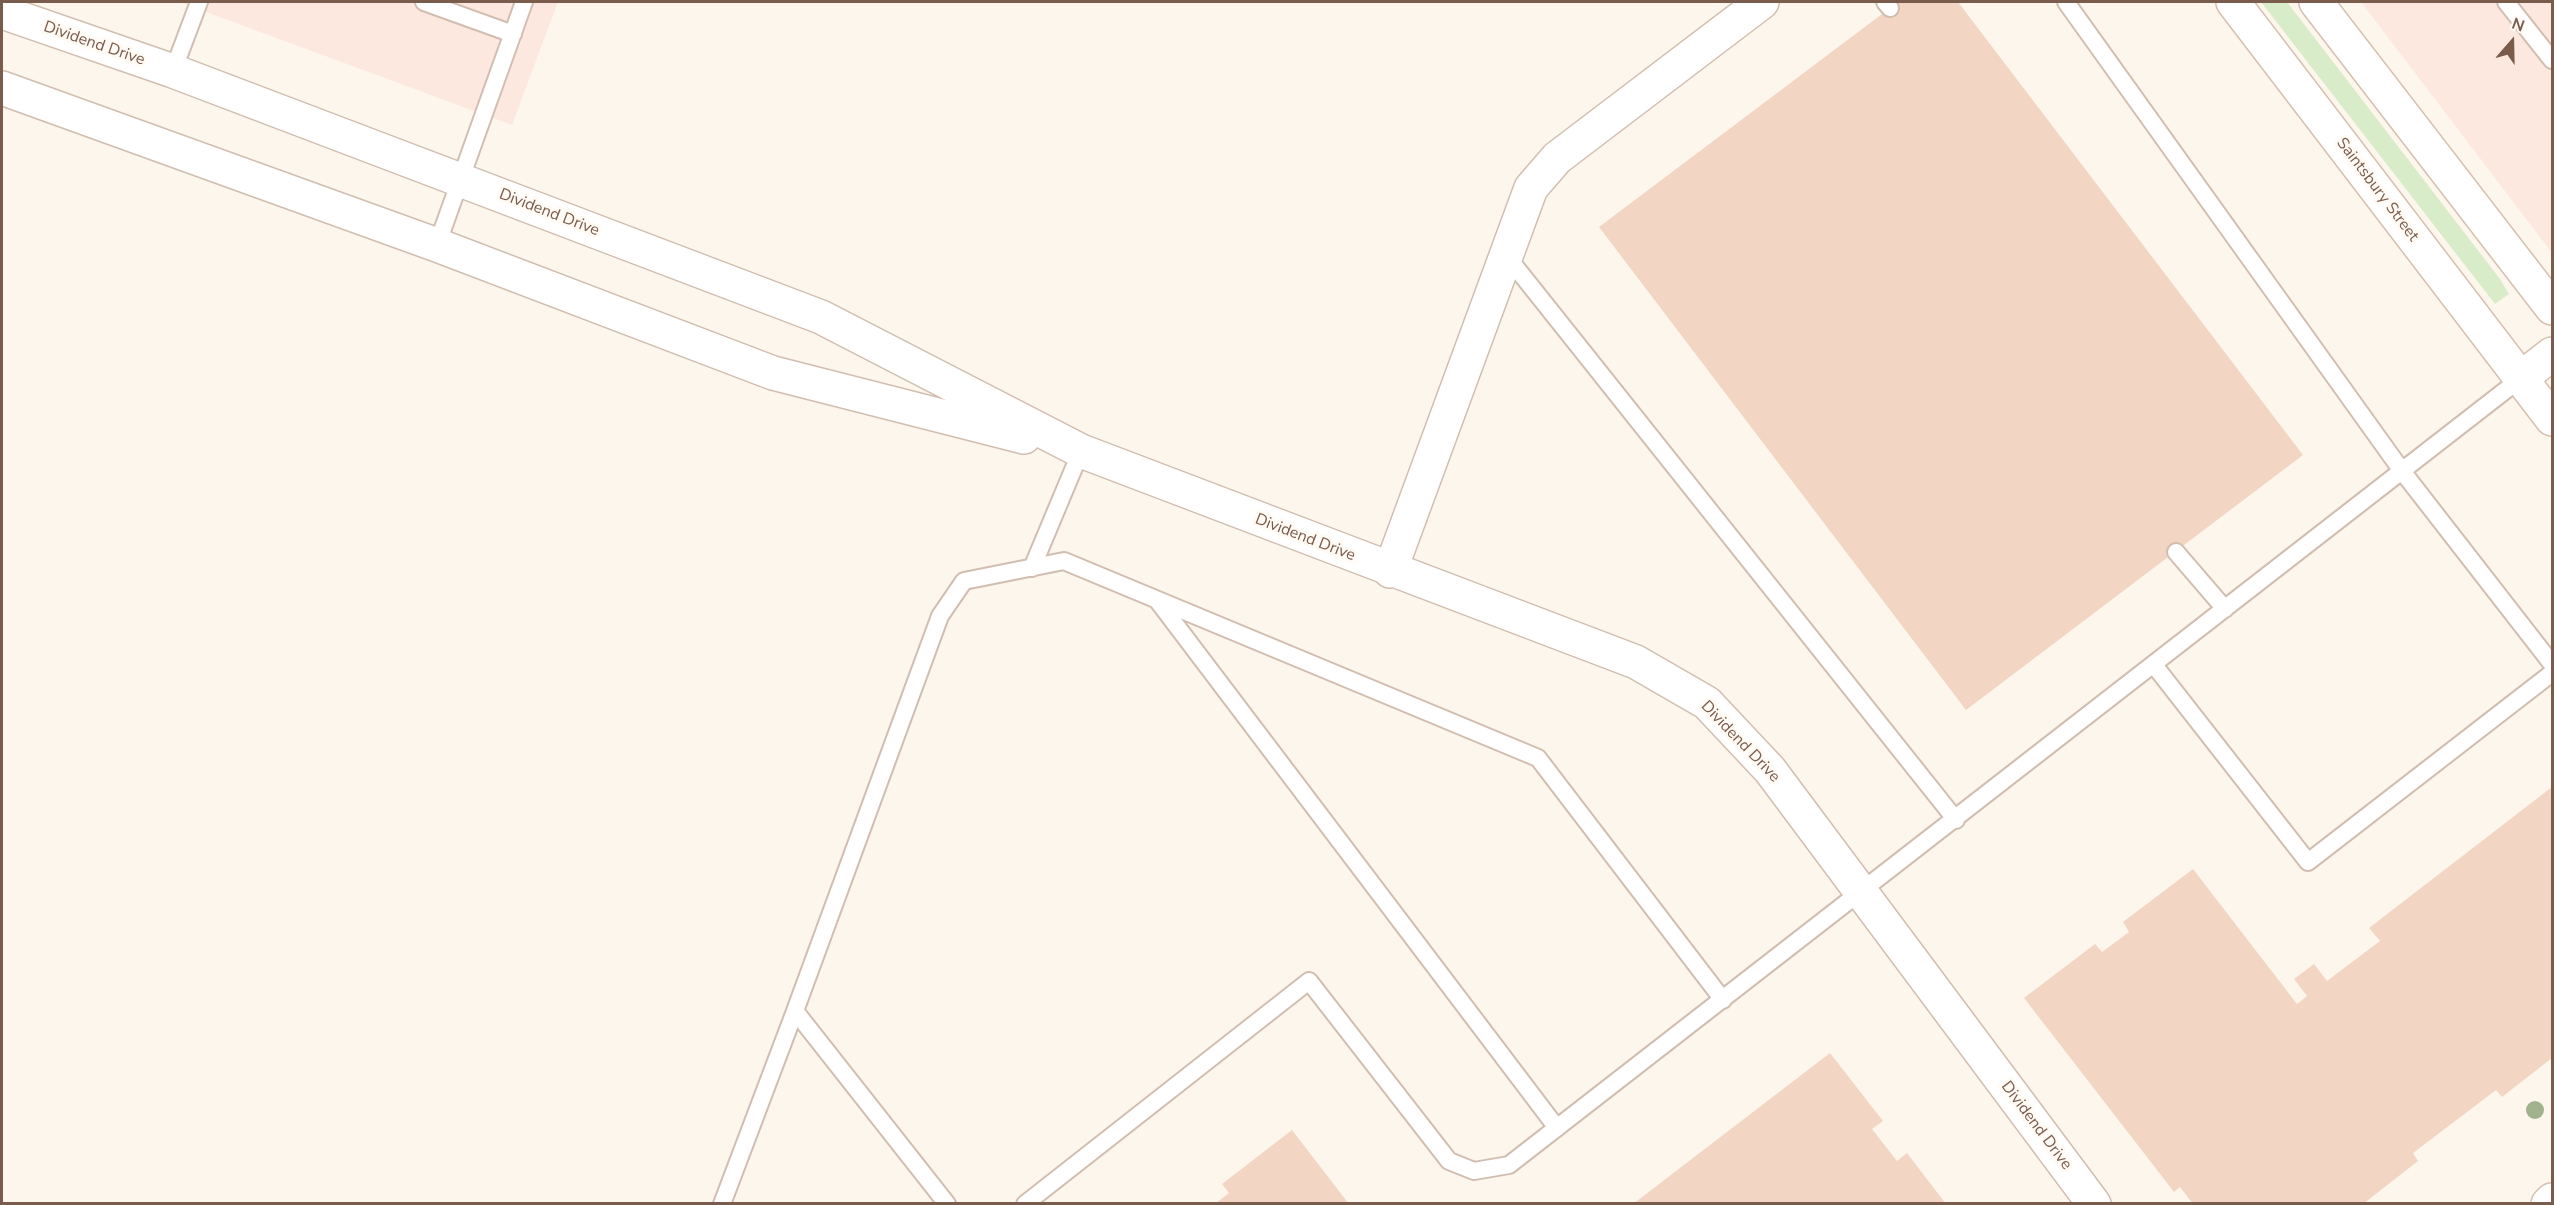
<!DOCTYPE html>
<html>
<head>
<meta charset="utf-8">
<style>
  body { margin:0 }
  #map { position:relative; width:2554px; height:1205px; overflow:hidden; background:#fdf6ec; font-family:"Nunito Sans",sans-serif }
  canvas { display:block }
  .frame { position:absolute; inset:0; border:3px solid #7a5c4d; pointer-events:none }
  .north { position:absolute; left:2482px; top:12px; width:60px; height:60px; -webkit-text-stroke:4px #fffaf3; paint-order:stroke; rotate:20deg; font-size:16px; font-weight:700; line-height:24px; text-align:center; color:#7a5c4d }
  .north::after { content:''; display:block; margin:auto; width:21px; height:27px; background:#7a5c4d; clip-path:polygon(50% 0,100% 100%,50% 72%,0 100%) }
</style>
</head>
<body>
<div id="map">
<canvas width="2554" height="1205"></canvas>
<div class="frame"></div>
<div class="north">N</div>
</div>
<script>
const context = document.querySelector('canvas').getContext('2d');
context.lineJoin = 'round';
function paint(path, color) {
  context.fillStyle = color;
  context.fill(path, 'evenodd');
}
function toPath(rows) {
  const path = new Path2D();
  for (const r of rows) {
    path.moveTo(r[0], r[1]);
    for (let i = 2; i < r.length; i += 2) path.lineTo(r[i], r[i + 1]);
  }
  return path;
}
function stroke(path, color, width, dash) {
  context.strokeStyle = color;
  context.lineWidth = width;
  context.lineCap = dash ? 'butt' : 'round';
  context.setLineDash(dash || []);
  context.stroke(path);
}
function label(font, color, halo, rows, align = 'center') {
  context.font = font + ' "Nunito Sans",sans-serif';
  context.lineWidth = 6;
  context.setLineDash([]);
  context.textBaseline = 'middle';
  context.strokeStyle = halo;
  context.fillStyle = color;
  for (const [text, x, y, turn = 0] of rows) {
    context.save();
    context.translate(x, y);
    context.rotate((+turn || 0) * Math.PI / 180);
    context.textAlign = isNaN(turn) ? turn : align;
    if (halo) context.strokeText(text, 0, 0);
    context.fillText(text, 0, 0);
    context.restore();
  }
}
paint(toPath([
  [179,2,558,2,512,125],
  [2361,2,2552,2,2552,253]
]), '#fde8e0');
paint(toPath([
  [2261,2,2287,2,2500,279,2509,294,2495,304]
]), '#d8ecc9');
paint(toPath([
  [1898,2,1958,2,2303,455,1966,710,1599,227],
  [2552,787,2552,1058,2502,1097,2496,1090,2413,1153,2418,1161,2363,1204,2193,1204,2180,1187,2174,1192,2024,998,2095,944,2102,952,2129,932,2123,922,2193,869,2297,1004,2307,996,2294,979,2314,964,2327,981,2380,941,2369,928],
  [1830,1053,1883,1121,1872,1129,1897,1161,1907,1153,1946,1204,1633,1204],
  [1292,1130,1349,1204,1215,1204,1229,1193,1222,1184]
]), '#f3d5c3');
const lane = toPath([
  [424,2,513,34],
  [1885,2,1890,8],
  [2066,2,2402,471,2552,664],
  [2506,2,2552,60],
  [173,71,199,2],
  [437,245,524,2],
  [1506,255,1956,820],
  [2176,552,2225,609],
  [1032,568,1081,451],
  [1157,600,1557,1128],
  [2154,665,2308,862,2552,673],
  [722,1204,795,1011],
  [947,1204,795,1011,940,616,964,581,1064,561,1538,758,1723,1000],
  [1025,1204,1309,981,1449,1161,1474,1171,1509,1165,2520,379]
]);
const street = toPath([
  [2,12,173,71,821,317,1081,451,1636,662,1707,703,1770,770,2094,1204],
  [2,88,437,245,773,373,1024,437],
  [1390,571,1531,188,1557,158,1762,2]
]);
const secondary = toPath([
  [2233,2,2552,419],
  [2316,2,2552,308],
  [2520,379,2552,354],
  [2548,1204,2552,1200]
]);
stroke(lane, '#d1beb0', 20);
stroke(street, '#d1beb0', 36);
stroke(secondary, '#d6c0b0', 36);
stroke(lane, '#fff', 16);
stroke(street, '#fff', 33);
stroke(secondary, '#fff', 33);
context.fillStyle = '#a0b28e';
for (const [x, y] of [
  [2535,1110]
]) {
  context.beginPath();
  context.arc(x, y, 9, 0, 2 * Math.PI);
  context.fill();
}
label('16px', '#7a5c4d', '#fffaf3', [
  ["Dividend Drive",94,44,19],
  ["Saintsbury Street",2377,190,53],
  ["Dividend Drive",549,213,21],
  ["Dividend Drive",1305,538,21],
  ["Dividend Drive",1740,742,46],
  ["Dividend Drive",2036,1126,53]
]);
</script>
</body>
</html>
